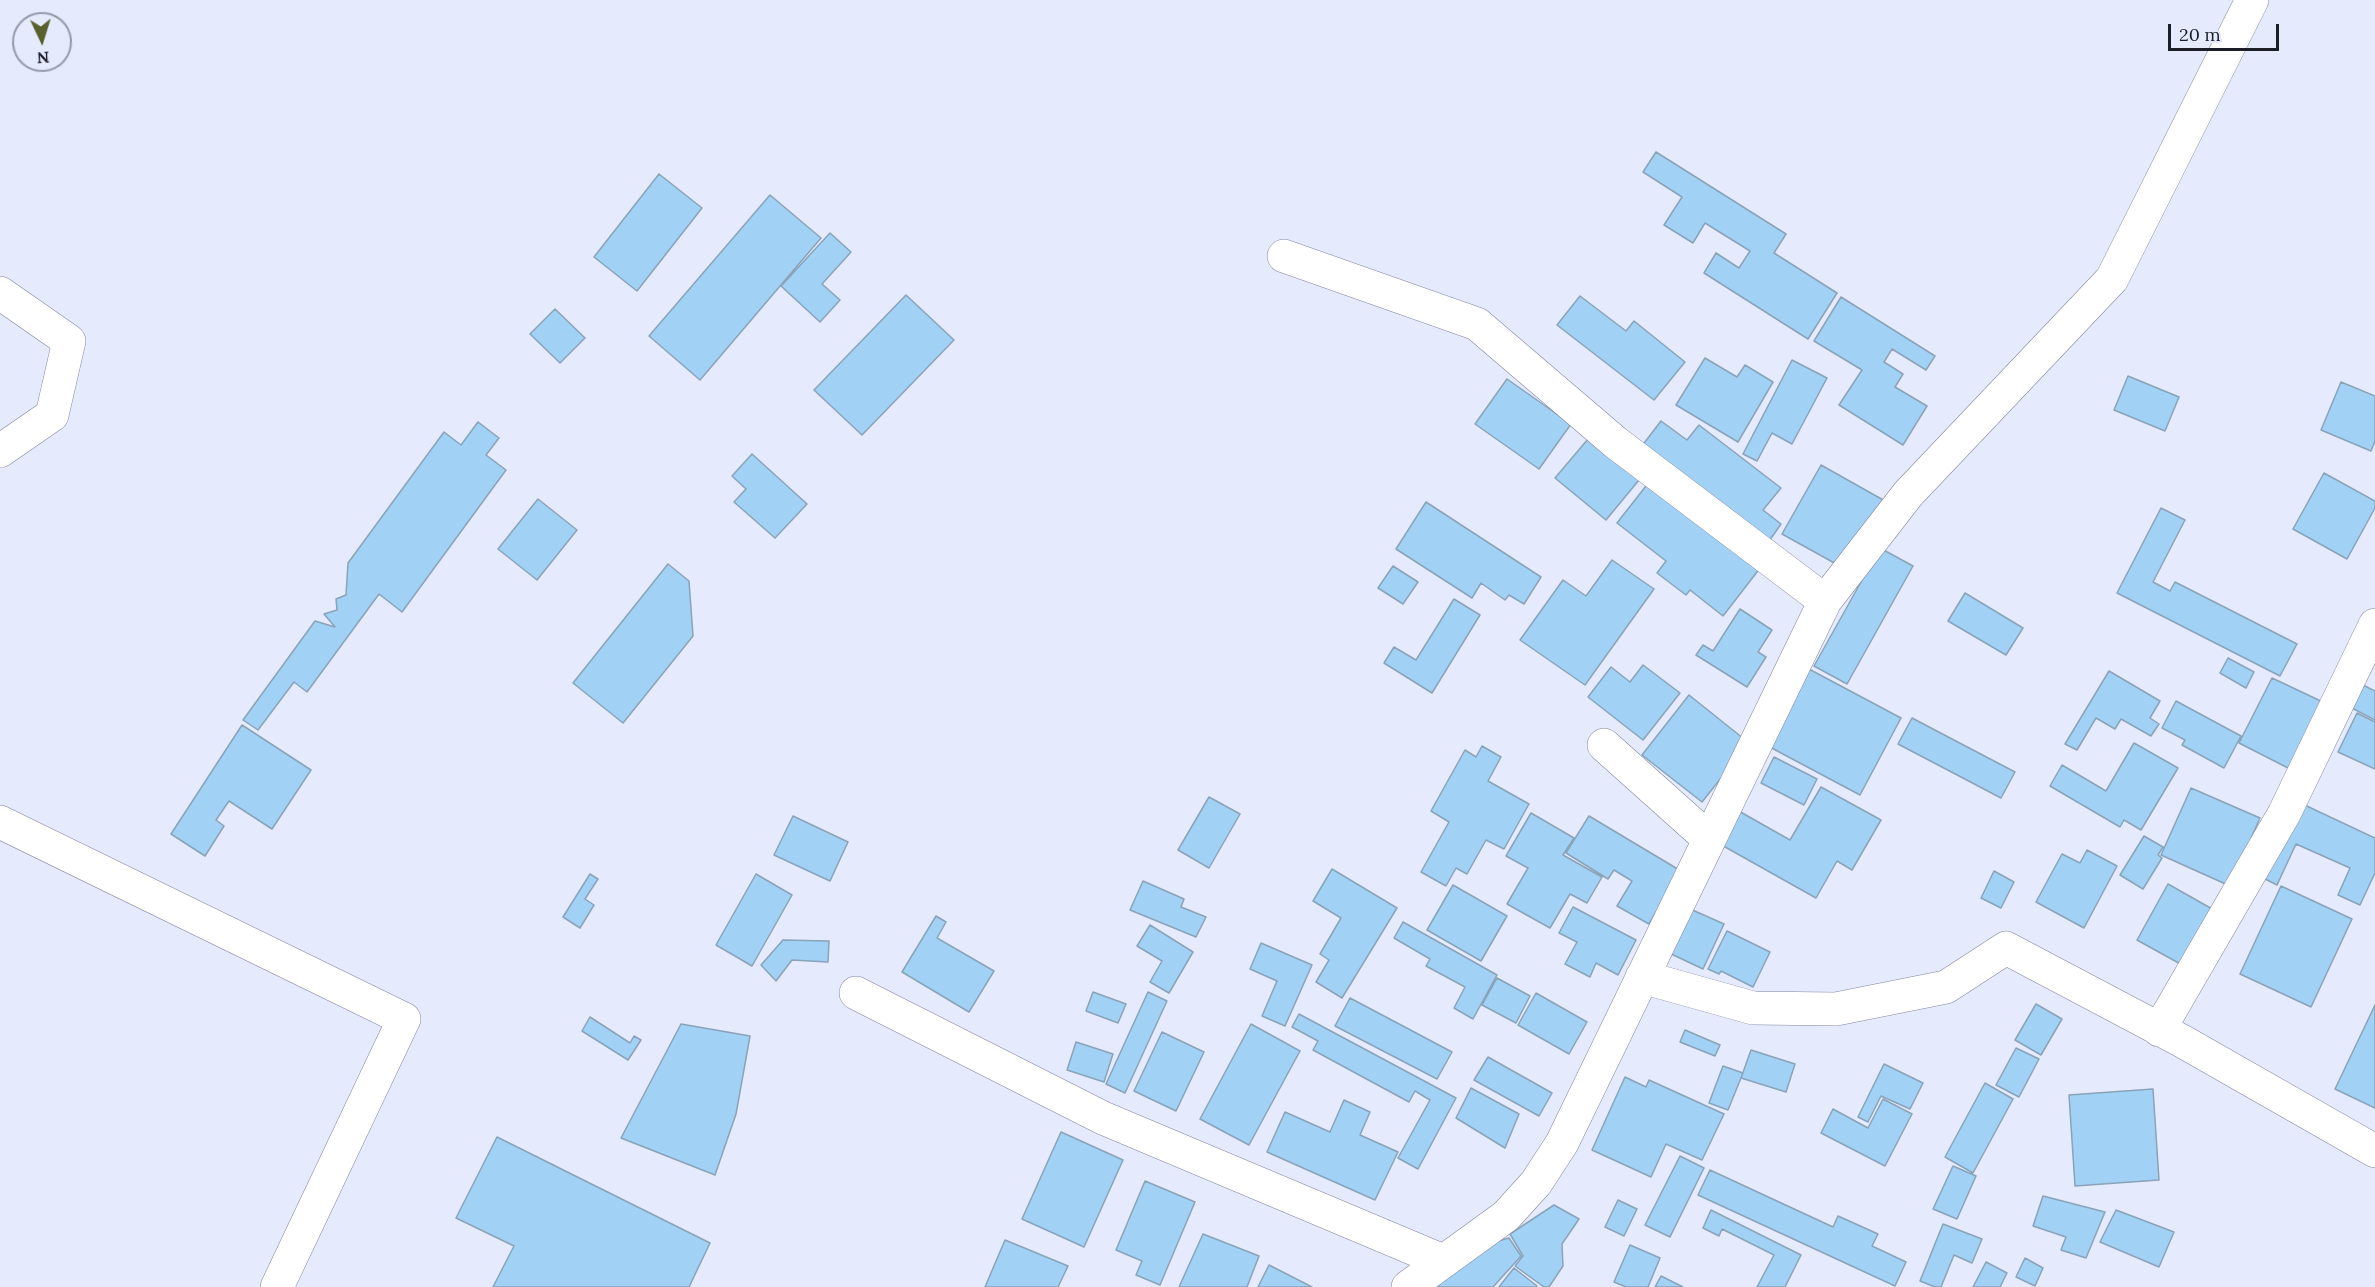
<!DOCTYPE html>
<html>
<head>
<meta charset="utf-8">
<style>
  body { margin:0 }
  #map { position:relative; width:2375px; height:1287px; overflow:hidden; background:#e6eafd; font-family:Lora,serif }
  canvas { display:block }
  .north { position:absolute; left:12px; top:12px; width:60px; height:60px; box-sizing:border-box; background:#e6eafd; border:2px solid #9599a8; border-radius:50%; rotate:176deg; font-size:16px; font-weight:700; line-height:24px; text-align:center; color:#1c1f29 }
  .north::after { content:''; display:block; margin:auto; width:21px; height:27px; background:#595f2d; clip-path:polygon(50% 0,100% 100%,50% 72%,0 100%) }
  .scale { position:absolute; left:2168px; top:24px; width:111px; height:27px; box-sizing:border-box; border:3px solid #1c1f29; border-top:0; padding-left:8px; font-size:18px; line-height:21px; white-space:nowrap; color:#1c1f29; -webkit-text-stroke:4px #e6eafd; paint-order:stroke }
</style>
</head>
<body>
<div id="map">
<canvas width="2375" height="1287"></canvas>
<div class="north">N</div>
<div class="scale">20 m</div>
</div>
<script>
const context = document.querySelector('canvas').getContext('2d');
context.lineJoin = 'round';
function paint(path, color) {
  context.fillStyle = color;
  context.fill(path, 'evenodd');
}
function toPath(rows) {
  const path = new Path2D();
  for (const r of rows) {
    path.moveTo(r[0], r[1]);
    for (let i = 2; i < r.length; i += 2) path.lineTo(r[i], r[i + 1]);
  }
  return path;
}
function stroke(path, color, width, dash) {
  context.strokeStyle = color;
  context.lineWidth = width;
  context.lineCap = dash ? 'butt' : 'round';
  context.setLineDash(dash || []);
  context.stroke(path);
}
const building = toPath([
  [1656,152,1786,234,1774,253,1837,293,1808,339,1704,273,1716,253,1739,268,1750,251,1705,223,1693,243,1664,225,1682,197,1643,172,1656,152],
  [659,174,702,208,637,291,594,257,659,174],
  [770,195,821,238,700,380,649,336,770,195],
  [830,233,851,252,822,284,840,300,820,322,781,286,830,233],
  [906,295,954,340,862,435,814,390,906,295],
  [1580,296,1626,331,1634,321,1685,362,1654,400,1557,325,1580,296],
  [1841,297,1935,356,1926,370,1892,349,1884,362,1903,374,1895,387,1927,406,1903,445,1839,405,1862,370,1814,341,1841,297],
  [555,309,585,338,560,363,530,334,555,309],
  [1705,358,1737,377,1745,365,1773,382,1738,442,1676,405,1705,358],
  [1792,360,1827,378,1792,444,1772,433,1757,461,1743,454,1792,360],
  [2128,376,2179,397,2165,431,2114,410,2128,376],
  [1507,379,1571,424,1539,469,1475,424,1507,379],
  [2341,382,2375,396,2375,441,2371,451,2321,430,2341,382],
  [1661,421,1687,440,1699,425,1781,488,1763,510,1781,524,1767,544,1641,447,1661,421],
  [478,422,499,438,486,455,506,470,402,612,379,594,307,692,294,682,258,730,243,720,315,621,335,627,324,614,337,610,336,599,346,595,348,563,444,432,461,445,478,422],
  [1588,439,1639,480,1606,520,1555,478,1588,439],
  [752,454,807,504,775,538,734,502,746,489,732,476,752,454],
  [1821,465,1885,501,1847,570,1782,534,1821,465],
  [2324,473,2375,501,2375,508,2347,559,2293,529,2324,473],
  [1653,477,1764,563,1723,616,1690,590,1686,595,1657,573,1666,561,1617,523,1653,477],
  [538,499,577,530,537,580,498,549,538,499],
  [1426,502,1541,577,1524,604,1509,595,1505,600,1481,583,1472,598,1396,549,1426,502],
  [2161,508,2185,520,2153,582,2170,591,2175,582,2297,644,2280,676,2117,593,2161,508],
  [1880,548,1913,566,1847,684,1814,666,1880,548],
  [1612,560,1654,589,1585,685,1520,640,1563,580,1586,596,1612,560],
  [668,564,689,581,693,636,623,723,573,683,668,564],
  [1393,566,1418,582,1403,604,1378,588,1393,566],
  [1965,593,2023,628,2006,655,1948,621,1965,593],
  [1454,599,1480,615,1432,693,1384,663,1394,647,1416,660,1454,599],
  [1740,609,1772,630,1758,652,1766,657,1747,687,1696,655,1703,645,1713,651,1740,609],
  [2228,658,2254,672,2246,688,2220,673,2228,658],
  [1643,665,1680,693,1643,740,1588,697,1611,667,1630,682,1643,665],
  [1807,668,1901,718,1860,795,1766,745,1807,668],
  [2109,671,2160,701,2150,718,2159,724,2151,736,2121,719,2115,729,2096,718,2077,750,2065,744,2109,671],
  [2272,678,2325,703,2292,770,2239,743,2272,678],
  [2361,684,2375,691,2375,720,2350,707,2361,684],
  [1689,695,1749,743,1702,802,1642,755,1689,695],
  [2176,701,2241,736,2224,768,2182,745,2185,740,2162,728,2176,701],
  [2357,713,2375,722,2375,769,2338,752,2357,713],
  [1912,718,2015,772,2001,798,1898,744,1912,718],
  [242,725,311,770,272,829,229,801,216,820,224,826,205,856,171,834,242,725],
  [2134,743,2178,768,2141,830,2124,820,2120,827,2050,786,2062,765,2106,791,2134,743],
  [1482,746,1501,757,1488,781,1529,804,1504,849,1486,840,1467,874,1456,868,1446,886,1421,872,1449,822,1431,811,1465,750,1476,757,1482,746],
  [1774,757,1817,779,1804,805,1761,783,1774,757],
  [1821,787,1881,820,1852,870,1837,861,1816,898,1718,843,1737,810,1790,840,1821,787],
  [2191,788,2260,818,2230,886,2161,855,2191,788],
  [1209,797,1240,814,1209,868,1178,850,1209,797],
  [2294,800,2375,838,2375,873,2360,905,2338,895,2350,868,2296,844,2277,885,2259,876,2294,800],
  [1531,813,1574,838,1563,855,1602,877,1587,903,1570,894,1550,928,1507,904,1528,868,1506,856,1531,813],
  [793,816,848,842,830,881,774,855,793,816],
  [1589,816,1681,871,1649,924,1617,906,1632,881,1614,870,1608,879,1566,853,1589,816],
  [2144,836,2163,847,2158,855,2162,858,2143,889,2120,875,2144,836],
  [2087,850,2117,866,2084,928,2036,902,2062,854,2080,863,2087,850],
  [1332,869,1397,908,1342,998,1316,982,1329,960,1320,954,1341,918,1313,901,1332,869],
  [1994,871,2014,882,2001,908,1981,898,1994,871],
  [590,874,598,879,585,899,594,905,580,928,563,917,590,874],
  [756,874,792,895,752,966,716,945,756,874],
  [1143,881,1184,899,1181,907,1206,917,1196,937,1130,910,1143,881],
  [2168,884,2214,910,2184,966,2137,940,2168,884],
  [1453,885,1507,916,1481,961,1427,930,1453,885],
  [2281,886,2352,919,2311,1007,2240,974,2281,886],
  [1573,907,1636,940,1618,975,1596,963,1590,977,1565,964,1577,942,1559,933,1573,907],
  [1688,908,1724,924,1703,969,1667,952,1688,908],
  [936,916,946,922,937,938,994,971,969,1012,902,972,936,916],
  [1403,922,1497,975,1473,1019,1454,1008,1465,987,1426,966,1430,959,1394,938,1403,922],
  [1150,925,1193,952,1169,993,1150,982,1162,961,1137,946,1150,925],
  [1727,931,1770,952,1753,987,1721,971,1719,974,1708,969,1727,931],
  [783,940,829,941,828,962,792,960,776,981,761,965,783,940],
  [1261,943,1312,965,1285,1026,1262,1016,1277,981,1250,969,1261,943],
  [1497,978,1530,996,1516,1023,1482,1005,1497,978],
  [1093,992,1126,1004,1118,1023,1086,1011,1093,992],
  [1148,992,1167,1001,1125,1093,1106,1084,1148,992],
  [1536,993,1587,1022,1569,1054,1518,1025,1536,993],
  [1350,998,1452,1052,1437,1079,1335,1026,1350,998],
  [2036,1004,2062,1019,2041,1055,2015,1040,2036,1004],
  [2375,1005,2375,1108,2335,1089,2375,1005],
  [1299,1014,1456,1098,1418,1169,1398,1158,1430,1100,1415,1091,1409,1102,1313,1050,1318,1041,1292,1027,1299,1014],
  [590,1017,630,1043,634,1036,641,1040,628,1060,582,1031,590,1017],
  [681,1024,750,1036,736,1114,715,1175,621,1138,681,1024],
  [1251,1024,1300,1051,1249,1145,1200,1119,1251,1024],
  [1685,1030,1720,1045,1715,1056,1680,1042,1685,1030],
  [1162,1032,1204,1052,1176,1111,1134,1091,1162,1032],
  [1076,1042,1113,1054,1104,1082,1067,1070,1076,1042],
  [2016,1048,2039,1059,2019,1097,1996,1085,2016,1048],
  [1751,1050,1795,1064,1786,1092,1741,1078,1751,1050],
  [1488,1057,1552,1093,1539,1116,1474,1080,1488,1057],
  [1884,1064,1923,1083,1910,1109,1881,1096,1868,1122,1858,1117,1884,1064],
  [1723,1066,1743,1073,1728,1110,1709,1103,1723,1066],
  [1625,1077,1646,1087,1649,1080,1724,1114,1702,1160,1666,1144,1651,1177,1592,1150,1625,1077],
  [1985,1083,2013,1099,1973,1173,1945,1157,1985,1083],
  [1471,1088,1519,1114,1505,1148,1456,1118,1471,1088],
  [2153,1089,2159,1180,2075,1186,2069,1095,2153,1089],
  [1883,1099,1912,1114,1885,1166,1821,1133,1833,1109,1868,1128,1883,1099],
  [1344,1100,1370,1112,1360,1135,1398,1152,1375,1200,1267,1152,1285,1112,1330,1132,1344,1100],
  [1061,1132,1123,1160,1084,1247,1022,1219,1061,1132],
  [497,1137,710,1243,689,1287,493,1287,514,1246,456,1218,497,1137],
  [1680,1156,1704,1168,1670,1237,1645,1225,1680,1156],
  [1953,1166,1976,1176,1957,1219,1933,1209,1953,1166],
  [1710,1170,1833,1227,1838,1216,1878,1234,1872,1246,1906,1262,1895,1286,1698,1195,1710,1170],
  [1145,1181,1195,1202,1160,1285,1136,1275,1142,1261,1116,1250,1145,1181],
  [2043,1196,2105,1212,2086,1258,2061,1250,2066,1237,2033,1226,2043,1196],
  [1618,1200,1637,1209,1624,1236,1605,1227,1618,1200],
  [1554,1205,1579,1219,1562,1244,1563,1266,1549,1287,1544,1287,1515,1266,1523,1256,1510,1234,1554,1205],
  [1711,1210,1801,1255,1785,1287,1757,1287,1774,1255,1722,1229,1719,1236,1703,1228,1711,1210],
  [2116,1210,2174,1232,2159,1267,2100,1242,2116,1210],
  [1943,1224,1982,1239,1972,1263,1954,1255,1941,1287,1935,1287,1920,1281,1943,1224],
  [1203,1234,1259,1256,1247,1287,1179,1287,1203,1234],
  [1509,1238,1521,1256,1493,1287,1440,1287,1430,1282,1467,1250,1509,1238],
  [1005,1240,1068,1266,1058,1287,985,1287,1005,1240],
  [1630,1245,1660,1258,1648,1287,1626,1287,1614,1282,1630,1245],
  [2025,1258,2043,1268,2035,1286,2016,1277,2025,1258],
  [1986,1262,2007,1273,2000,1287,1973,1287,1986,1262],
  [1269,1265,1312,1287,1258,1287,1269,1265],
  [1514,1268,1537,1286,1536,1287,1499,1287,1514,1268],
  [1661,1276,1683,1287,1655,1287,1661,1276]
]);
paint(building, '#a2d1f6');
stroke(building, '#89a3b8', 1.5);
const minor = toPath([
  [1284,256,1477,324,1615,442,1825,601],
  [0,293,69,341,52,415,0,451],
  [1604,745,1709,839],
  [0,822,404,1019,277,1287],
  [1642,977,1753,1008,1836,1009,1946,987,2006,948,2182,1041,2375,1151],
  [856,993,1103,1118,1443,1261],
  [2159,1030,2284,814,2375,625],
  [1408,1287,1506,1216,1536,1183,1562,1143,1825,601,1908,494,2112,279,2252,0]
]);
stroke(minor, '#8086a1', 34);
stroke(minor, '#fff', 33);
</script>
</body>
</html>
